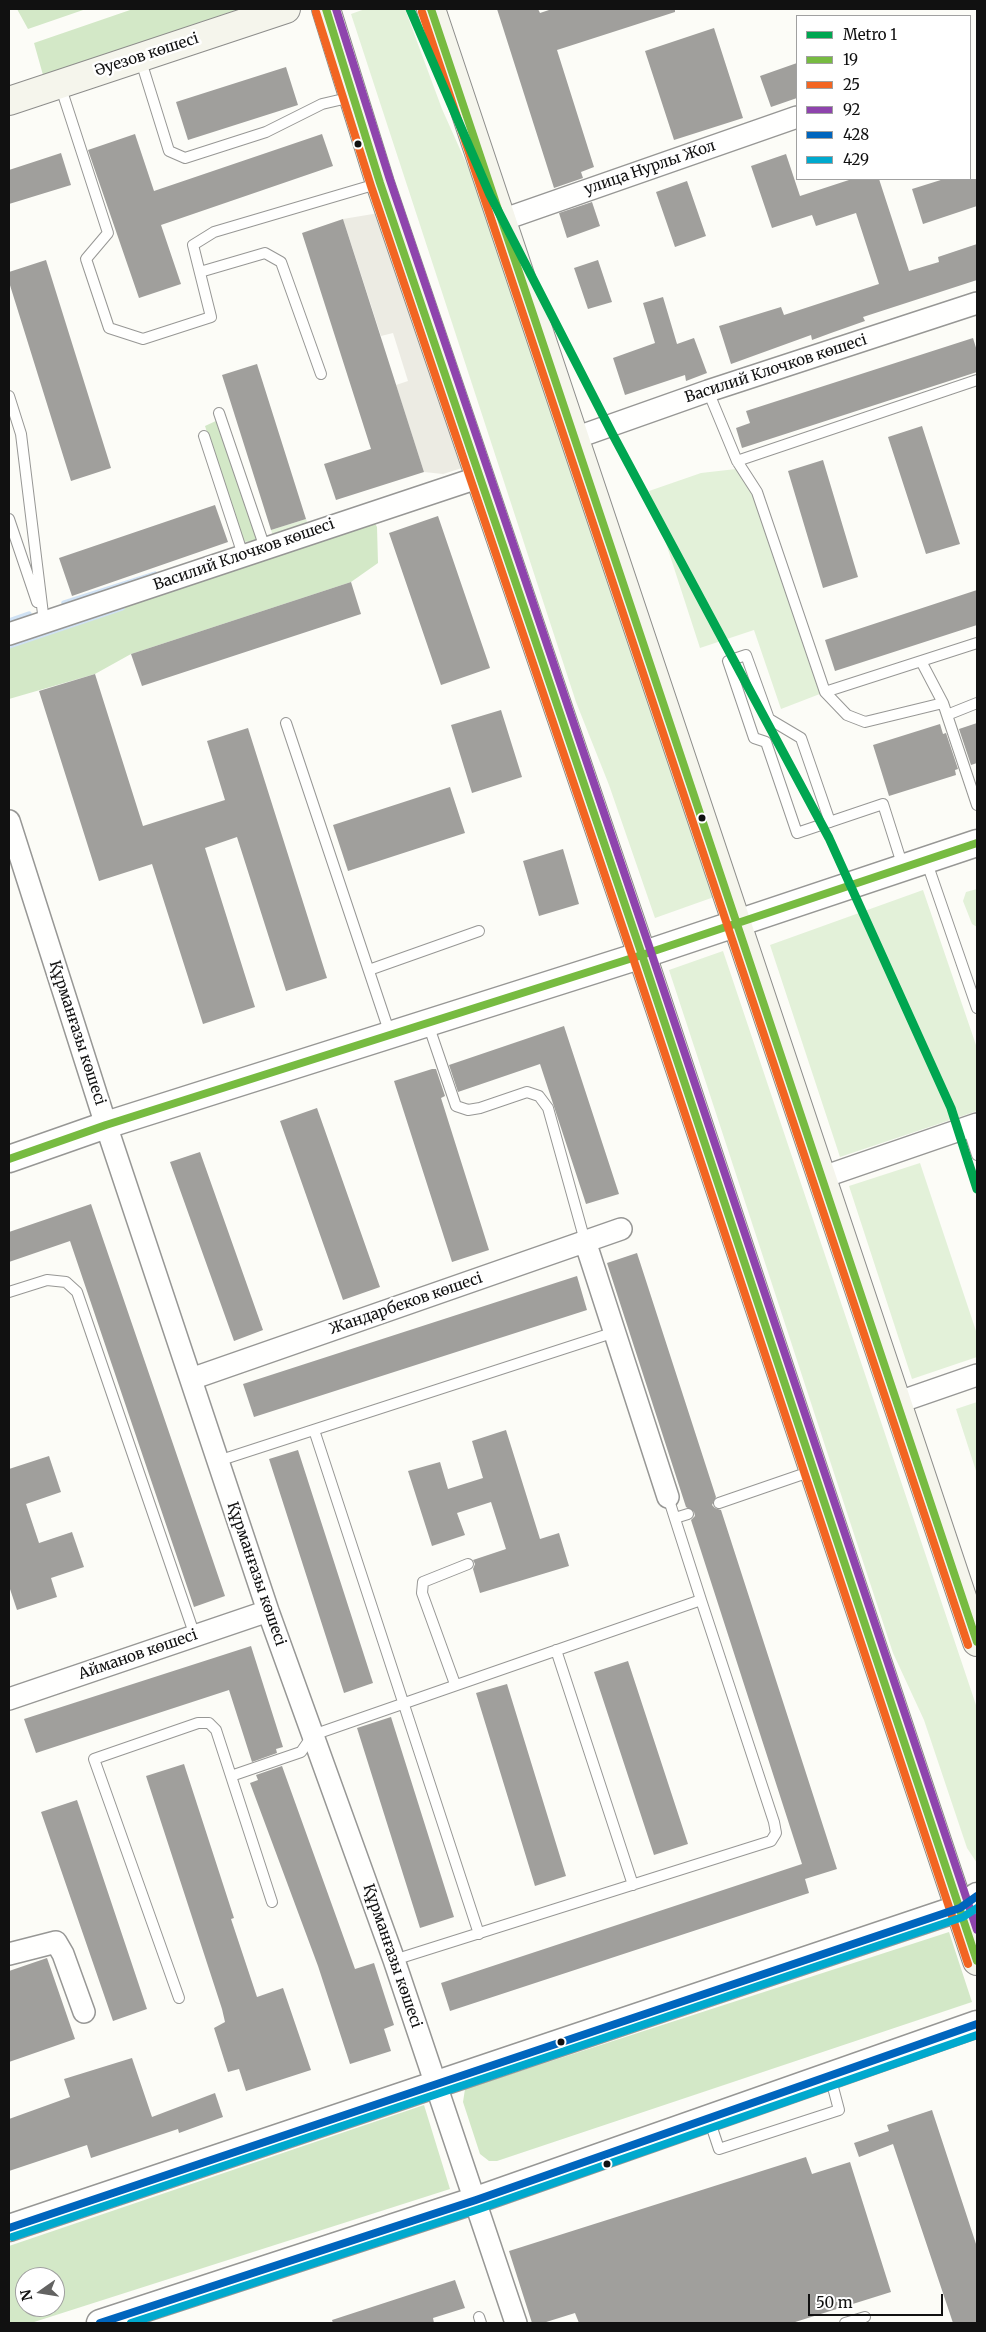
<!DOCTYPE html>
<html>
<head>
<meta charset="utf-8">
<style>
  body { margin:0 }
  #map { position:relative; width:986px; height:2332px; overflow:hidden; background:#fcfcf7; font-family:Merriweather,serif }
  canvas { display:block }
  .frame { position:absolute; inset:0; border:10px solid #111; pointer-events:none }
  .legend { position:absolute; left:796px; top:15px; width:175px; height:165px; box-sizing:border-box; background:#fff; border:1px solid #a0a0a0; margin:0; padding:6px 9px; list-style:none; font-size:15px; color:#111 }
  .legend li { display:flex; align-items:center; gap:10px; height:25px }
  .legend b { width:25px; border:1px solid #a0a0a0 }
  .north { position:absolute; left:15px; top:2267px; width:50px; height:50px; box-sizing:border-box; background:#fff; border:1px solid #a0a0a0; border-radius:50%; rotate:257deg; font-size:14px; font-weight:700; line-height:20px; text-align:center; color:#111 }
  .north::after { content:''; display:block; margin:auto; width:18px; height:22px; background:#636362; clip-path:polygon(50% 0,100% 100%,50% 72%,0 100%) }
  .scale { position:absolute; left:808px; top:2294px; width:135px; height:22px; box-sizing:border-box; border:2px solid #111; border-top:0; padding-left:6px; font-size:15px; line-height:18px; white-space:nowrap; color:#111; -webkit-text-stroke:4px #fff; paint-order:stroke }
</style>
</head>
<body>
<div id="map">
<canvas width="986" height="2332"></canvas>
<div class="frame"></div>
<ul class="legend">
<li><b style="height:6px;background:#00a651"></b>Metro 1</li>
<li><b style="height:6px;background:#77bb41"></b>19</li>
<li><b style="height:6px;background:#f26522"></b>25</li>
<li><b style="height:6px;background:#8e44ad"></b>92</li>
<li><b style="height:6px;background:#0065bd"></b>428</li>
<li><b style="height:6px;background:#00a9ce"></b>429</li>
</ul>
<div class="north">N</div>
<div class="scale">50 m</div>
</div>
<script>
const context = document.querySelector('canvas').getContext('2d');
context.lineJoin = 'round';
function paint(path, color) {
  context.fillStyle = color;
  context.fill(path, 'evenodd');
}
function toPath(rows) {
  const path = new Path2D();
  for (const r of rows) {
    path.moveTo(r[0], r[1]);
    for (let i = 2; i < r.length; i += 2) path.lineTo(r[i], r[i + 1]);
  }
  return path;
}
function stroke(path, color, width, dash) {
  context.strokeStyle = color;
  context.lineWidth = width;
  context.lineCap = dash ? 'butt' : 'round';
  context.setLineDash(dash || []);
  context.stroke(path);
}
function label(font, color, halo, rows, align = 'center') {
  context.font = font + ' Merriweather,serif';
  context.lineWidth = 5;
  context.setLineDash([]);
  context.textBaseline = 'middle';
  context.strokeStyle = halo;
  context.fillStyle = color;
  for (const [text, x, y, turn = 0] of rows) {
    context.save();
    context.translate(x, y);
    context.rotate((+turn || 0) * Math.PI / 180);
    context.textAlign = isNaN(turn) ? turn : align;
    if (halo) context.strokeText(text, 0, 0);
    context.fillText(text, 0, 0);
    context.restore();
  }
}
paint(toPath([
  [365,9,405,9,442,109,485,205,714,897,655,918,609,785,576,702,351,14],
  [736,469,757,492,825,692,781,709,754,630,700,648,649,491,701,473],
  [306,519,309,526,274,538,271,530],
  [977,889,977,927,972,924,963,901,966,892],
  [923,890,977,1048,977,1111,840,1157,770,945],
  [723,951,977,1708,977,1863,967,1848,924,1720,893,1653,669,970],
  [920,1163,977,1334,977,1357,912,1379,849,1186],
  [977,1402,977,1474,956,1409]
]), '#e3f1d9');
paint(toPath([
  [17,9,86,9,28,29],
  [133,9,240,9,43,75,34,43],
  [218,420,257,538,256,541,243,542,205,426],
  [372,518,377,527,378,563,351,582,131,654,95,674,9,699,9,643],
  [949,1932,972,2002,497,2161,489,2161,480,2154,463,2102,465,2089],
  [424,2105,450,2189,31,2323,9,2323,9,2246],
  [25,2277,55,2277,55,2307,25,2307]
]), '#d3e8c7');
paint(toPath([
  [379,213,462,468,443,474,424,472,396,385,408,381,393,333,381,336,343,219]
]), '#ecebe3');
stroke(toPath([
  [64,603,155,574],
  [9,621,29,614],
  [9,646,122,608]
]), '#d0e2f4', 5.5);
paint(toPath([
  [497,9,538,9,540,13,552,9,675,9,675,12,557,50,594,167,581,172,583,178,554,188],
  [714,28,743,118,674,140,645,51],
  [797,63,797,98,771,107,760,76],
  [286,67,298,105,188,140,176,102],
  [135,134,154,191,322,134,333,166,161,225,181,284,139,298,88,150],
  [61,153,71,185,9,204,9,170],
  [786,154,800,196,852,179,879,179,909,271,939,262,938,257,977,244,977,280,863,317,865,321,831,333,812,340,811,335,731,364,719,326,781,307,784,315,879,284,856,213,816,226,812,215,772,228,751,166],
  [944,179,977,179,977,206,923,224,912,189],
  [687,181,706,236,675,247,656,192],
  [592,202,600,226,567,238,559,213],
  [343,219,424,472,336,500,324,464,371,449,302,233],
  [46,260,111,468,71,481,9,282,9,272],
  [598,260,612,302,588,309,574,268],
  [663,297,677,344,694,338,707,373,686,381,685,375,625,395,613,358,655,343,643,303],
  [973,338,977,351,977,372,742,448,736,428,750,423,746,411],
  [257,364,306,519,271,530,222,375],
  [922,426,960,544,926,554,888,437],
  [823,460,858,577,823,588,788,471],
  [215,505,228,542,72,596,59,558],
  [438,516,490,668,441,685,389,533],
  [351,582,361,614,142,686,131,654],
  [977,590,977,625,835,671,825,640],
  [95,674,143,826,225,800,207,741,248,728,327,978,286,991,237,837,205,848,255,1007,203,1024,152,864,99,881,39,691],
  [501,710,522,777,472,793,451,725],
  [977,723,977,763,971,765,959,729],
  [940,724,943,734,946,733,958,769,955,770,956,775,889,796,873,745],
  [450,787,465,833,348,871,333,825],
  [563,849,579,904,539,916,523,861],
  [564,1026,619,1194,586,1204,540,1064,458,1092,449,1065],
  [432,1069,436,1069,445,1096,441,1098,489,1250,452,1262,394,1081],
  [317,1108,380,1287,343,1300,280,1121],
  [200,1152,263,1330,234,1341,170,1162],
  [91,1204,225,1596,194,1607,70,1241,9,1262,9,1232],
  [637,1253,716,1497,712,1505,715,1508,721,1510,837,1869,805,1879,809,1893,450,2011,441,1983,802,1864,691,1520,695,1516,694,1512,686,1507,607,1263],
  [577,1276,587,1310,254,1417,243,1384],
  [506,1430,540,1539,559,1533,569,1566,480,1593,473,1569,475,1564,473,1560,506,1549,491,1502,457,1513,465,1535,432,1546,408,1471,440,1462,448,1489,483,1478,472,1441],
  [298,1450,373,1683,344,1693,269,1459],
  [49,1456,61,1492,26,1504,39,1543,72,1532,84,1567,51,1578,57,1597,17,1610,9,1586,9,1469],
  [251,1646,283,1747,276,1749,277,1753,252,1762,229,1690,36,1753,24,1719],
  [628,1661,688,1844,654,1855,594,1672],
  [507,1684,566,1876,535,1886,476,1693],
  [391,1717,454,1917,420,1928,357,1728],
  [184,1764,234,1918,231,1919,257,1997,283,1988,311,2070,246,2091,239,2069,228,2072,214,2028,225,2022,222,2009,146,1776],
  [282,1766,355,1969,374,1963,394,2025,384,2029,391,2051,350,2064,318,1966,250,1783,258,1780,256,1775],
  [77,1800,147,2009,113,2021,41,1812],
  [47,1958,75,2039,9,2062,9,1971],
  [132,2058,152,2117,215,2093,223,2117,179,2133,178,2129,91,2158,87,2145,9,2171,9,2119,70,2097,64,2079],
  [932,2110,977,2247,977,2323,953,2323,893,2144,859,2157,854,2143,889,2131,887,2125],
  [806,2157,812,2174,850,2162,891,2292,792,2323,579,2323,575,2313,543,2323,532,2323,509,2251],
  [455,2280,465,2308,433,2318,434,2323,333,2323,332,2320]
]), '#a09f9c');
const service = toPath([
  [140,58,169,151,185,158,266,132,322,104,352,97],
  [60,85,108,233,86,259,109,328,143,339,211,317,193,245,214,232,380,183],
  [200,272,265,253,281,262,321,374],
  [708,391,737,461,757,492,825,692,847,715,865,722,943,703],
  [9,396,21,434,44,622],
  [219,413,265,548],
  [204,436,243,555],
  [737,461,977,380],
  [9,519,37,602],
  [922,663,943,703,977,805],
  [825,692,977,643],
  [947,715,977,703],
  [286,723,390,1034],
  [830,822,801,738,769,719,746,655,728,661,754,738,766,742,797,833,883,804,903,867],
  [926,860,977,1008],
  [369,970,479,931],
  [428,1024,456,1106,468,1110,480,1108,527,1092,539,1096,548,1108,585,1241],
  [968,1127,977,1155],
  [9,1292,47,1280,66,1282,77,1292,195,1636],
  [314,1430,479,1934],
  [218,1461,615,1332],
  [719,1503,812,1471],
  [675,1518,688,1514],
  [556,1650,633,1885],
  [455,1684,422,1593,423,1582,468,1564],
  [231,1776,301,1752,313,1735,701,1600,668,1497],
  [394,1960,771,1841,776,1833,774,1822,701,1600],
  [179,1998,94,1759,198,1723,209,1723,216,1730,272,1902],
  [709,2119,719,2149,839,2110,830,2076],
  [479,2317,481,2323],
  [845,2323,865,2317]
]);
const minor = toPath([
  [502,220,797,117],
  [575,438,708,391,977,303],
  [9,634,480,477],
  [9,821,106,1125,268,1611,394,1960,516,2323],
  [823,1177,977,1124],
  [585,1241,668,1497],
  [191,1379,621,1229],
  [899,1402,977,1375],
  [9,1699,268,1611],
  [9,1954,56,1942,63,1954,84,2012]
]);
const tertiary = toPath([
  [9,1159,106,1125,642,955,977,843],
  [9,2228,960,1908,977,1896],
  [100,2323,476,2200,977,2024]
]);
const secondary = toPath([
  [326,9,380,183,642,955,977,1961],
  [431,9,977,1642],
  [9,101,286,9]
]);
stroke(service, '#979795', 12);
stroke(minor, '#979795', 24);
stroke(tertiary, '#979795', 29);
stroke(secondary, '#8d8d8b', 30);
stroke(service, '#fffffe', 10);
stroke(minor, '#fffffe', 21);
stroke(tertiary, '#fffffe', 26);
stroke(secondary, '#f5f5ec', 28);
stroke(toPath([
  [326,9,380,183,642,955,977,1961],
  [431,9,977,1642],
  [9,1159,106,1125,642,955,977,843]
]), '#77bb41', 8);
stroke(toPath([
  [316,12,371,186,633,958,968,1964],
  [422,12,968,1645]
]), '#f26522', 8);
stroke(toPath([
  [336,9,390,180,651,952,977,1930]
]), '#8e44ad', 8);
stroke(toPath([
  [9,2228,960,1908,977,1896],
  [100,2323,476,2200,977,2024]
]), '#0065bd', 8);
stroke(toPath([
  [12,2237,963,1917,977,1908],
  [131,2323,479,2209,977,2035]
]), '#00a9ce', 8);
stroke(toPath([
  [410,9,490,195,613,435,829,838,951,1108,977,1189]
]), '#00a651', 9);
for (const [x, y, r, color] of [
  [358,144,4.5,"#111"],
  [702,818,4.5,"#111"],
  [561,2042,4.5,"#111"],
  [607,2164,4.5,"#111"]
]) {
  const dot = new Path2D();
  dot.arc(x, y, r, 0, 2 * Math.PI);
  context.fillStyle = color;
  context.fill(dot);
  stroke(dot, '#fff', 2);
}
label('15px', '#111', '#fff', [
  ["Әуезов көшесі",147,55,-18],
  ["улица Нурлы Жол",650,168,-19],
  ["Василий Клочков көшесі",776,369,-18],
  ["Василий Клочков көшесі",244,555,-19],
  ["Құрманғазы көшесі",77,1033,72],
  ["Жандарбеков көшесі",406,1304,-19],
  ["Құрманғазы көшесі",256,1574,71],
  ["Айманов көшесі",138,1655,-19],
  ["Құрманғазы көшесі",392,1956,71]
]);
</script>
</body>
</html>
